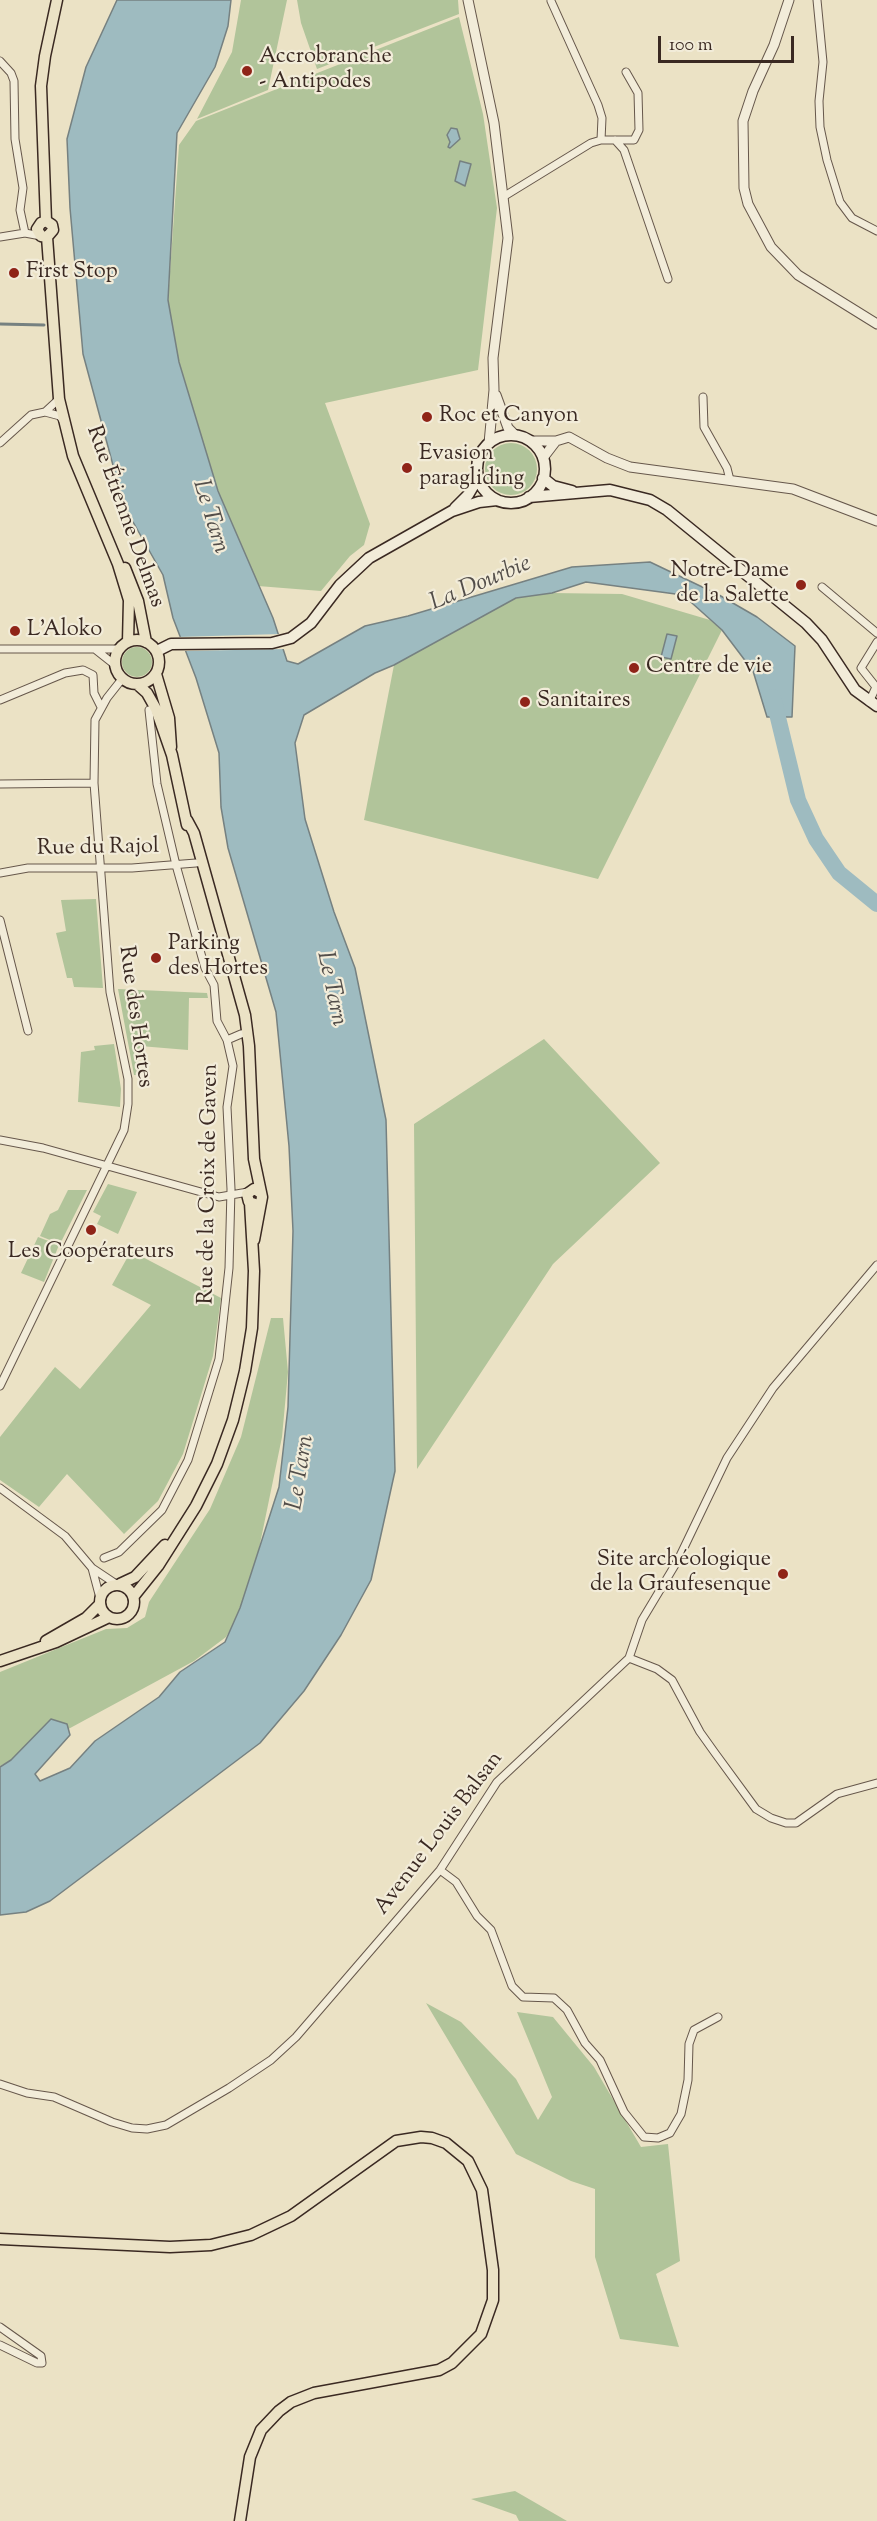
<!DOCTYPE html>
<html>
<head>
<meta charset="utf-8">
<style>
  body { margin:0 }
  #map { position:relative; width:877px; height:2521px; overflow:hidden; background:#ebe2c5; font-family:"Sorts Mill Goudy",serif }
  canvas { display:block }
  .scale { position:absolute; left:658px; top:36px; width:136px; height:27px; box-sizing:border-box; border:3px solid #3a2922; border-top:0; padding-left:8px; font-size:18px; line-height:21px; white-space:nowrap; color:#3a2922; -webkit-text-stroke:4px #f2ecd9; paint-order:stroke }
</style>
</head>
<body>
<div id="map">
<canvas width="877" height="2521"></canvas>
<div class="scale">100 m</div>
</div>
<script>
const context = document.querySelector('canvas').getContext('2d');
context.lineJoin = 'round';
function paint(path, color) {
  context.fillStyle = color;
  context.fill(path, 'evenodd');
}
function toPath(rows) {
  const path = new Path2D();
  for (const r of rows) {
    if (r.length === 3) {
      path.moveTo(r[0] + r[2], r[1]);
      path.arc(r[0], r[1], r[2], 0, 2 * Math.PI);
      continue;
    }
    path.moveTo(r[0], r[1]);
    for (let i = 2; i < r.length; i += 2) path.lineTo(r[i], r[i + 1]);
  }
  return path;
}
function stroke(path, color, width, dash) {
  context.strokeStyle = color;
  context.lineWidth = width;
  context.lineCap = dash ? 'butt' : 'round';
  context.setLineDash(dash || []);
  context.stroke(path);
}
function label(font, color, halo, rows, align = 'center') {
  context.font = font + ' "Sorts Mill Goudy",serif';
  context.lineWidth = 4.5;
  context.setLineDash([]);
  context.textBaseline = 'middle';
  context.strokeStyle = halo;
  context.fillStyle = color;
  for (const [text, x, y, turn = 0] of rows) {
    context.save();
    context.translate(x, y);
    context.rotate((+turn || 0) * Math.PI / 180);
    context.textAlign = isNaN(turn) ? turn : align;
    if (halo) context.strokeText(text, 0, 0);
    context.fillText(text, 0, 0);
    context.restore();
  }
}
paint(toPath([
  [241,0,287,0,268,90,197,119,232,52],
  [297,0,458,0,459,14,317,69,301,23],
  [459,17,483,114,497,208,478,370,325,403,370,524,364,545,350,556,321,591,258,586,218,491,179,362,168,300,179,145,196,121],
  [511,469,26],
  [552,593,622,594,710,620,722,630,598,879,364,820,394,665,516,598],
  [137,662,15],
  [96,899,103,988,74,987,72,978,67,978,56,933,66,931,61,900],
  [118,989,207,993,208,998,189,998,188,1050,140,1046,137,1075,134,1075],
  [544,1039,660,1163,553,1264,417,1469,414,1124],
  [114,1044,121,1089,120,1107,78,1102,81,1052,95,1050,94,1046],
  [108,1184,137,1192,118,1234,97,1224,101,1216,93,1212],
  [68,1190,87,1190,60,1244,40,1236,50,1214,58,1210],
  [38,1237,59,1245,44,1282,21,1273],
  [131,1251,221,1298,213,1356,183,1454,158,1501,124,1534,67,1474,39,1507,0,1480,0,1437,55,1367,80,1389,151,1305,112,1285],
  [271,1318,283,1318,288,1372,282,1437,248,1602,226,1637,194,1661,0,1766,0,1672,106,1629,127,1628,145,1617,149,1602,210,1509,241,1437],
  [426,2003,461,2022,516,2079,538,2120,552,2097,517,2012,553,2017,594,2067,641,2147,668,2144,680,2261,656,2274,679,2347,620,2339,595,2257,595,2189,571,2181,516,2154],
  [515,2491,567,2521,519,2521,516,2515,471,2499]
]), '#b1c49a');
const water = toPath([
  [117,0,231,0,228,26,215,67,177,133,168,300,179,362,218,491,273,618,287,661,298,664,365,626,408,616,572,567,650,562,719,595,757,617,795,646,792,717,767,717,753,671,722,630,683,595,586,582,552,593,516,598,394,665,375,673,304,715,295,743,305,819,334,912,355,968,386,1120,395,1471,371,1580,341,1635,304,1691,260,1743,50,1901,26,1912,0,1915,0,1767,11,1760,51,1719,67,1724,70,1735,35,1774,40,1781,70,1768,95,1741,159,1697,180,1672,225,1642,240,1608,279,1487,288,1407,293,1231,289,1146,276,1012,228,848,221,807,219,753,196,678,173,618,163,575,124,506,83,354,70,208,67,139,86,67,117,0],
  [451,128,457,129,460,139,450,148,448,147,450,142,447,135,451,128],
  [460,161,471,164,465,186,455,181,460,161],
  [667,634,677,636,671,659,661,657,667,634]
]);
paint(water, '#9ebbc0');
stroke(water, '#768181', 1.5);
paint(toPath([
  [281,634,286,649,183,651,178,637]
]), '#ebe2c5');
stroke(toPath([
  [0,324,44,325]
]), '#768181', 3);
stroke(toPath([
  [773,697,798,800,816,839,839,873,877,904]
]), '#9ebbc0', 16);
const minor = toPath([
  [817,0,823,62,819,101,820,127,827,160,840,202,852,218,877,231],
  [551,1,598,105,602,118,601,140],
  [0,61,11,73,14,81,15,139,23,188,20,210,25,233],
  [615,140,624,150,668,279],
  [503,197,591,143,601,140,634,140,639,130,638,93,626,72],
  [0,237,25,233,41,236],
  [703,397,704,427,727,468,730,480],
  [45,412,59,399],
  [0,443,31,415,45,412,60,416,64,422],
  [822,587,877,633],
  [0,649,119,649],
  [96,650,115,665],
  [0,700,65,673,83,670,93,675,94,693,101,707],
  [869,702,876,687,861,668,877,642],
  [0,784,94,783],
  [0,873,28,868,132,868,196,863],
  [0,920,28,1031],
  [227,1040,241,1034],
  [0,1140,43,1148,219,1197,248,1192],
  [0,1386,124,1130,128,1104,128,1079,110,992,94,783,95,720,107,698,122,679],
  [0,1488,65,1536,92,1568],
  [104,1558,119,1552,162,1510,188,1460,219,1359,229,1268,231,1189,227,1107,233,1066,227,1040,217,1021,214,985,205,968,176,865,157,784,149,710],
  [100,1598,92,1568,116,1584],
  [629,1658,657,1669,672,1680,700,1732,715,1753,756,1809,771,1818,786,1823,796,1823,837,1794,877,1783],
  [440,1870,456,1882,477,1916,491,1930,512,1986,523,1997,554,1998,567,2010,585,2043,600,2060,624,2112,644,2137,658,2138,670,2133,681,2114,688,2080,689,2044,694,2030,718,2017],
  [0,2084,27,2093,54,2097,112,2122,132,2128,147,2129,166,2125,229,2088,271,2060,296,2037,440,1870,497,1782,629,1658,642,1620,678,1560,727,1458,773,1388,877,1265],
  [0,2327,41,2356,42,2363,37,2363,0,2345]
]);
const tertiary = toPath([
  [468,0,494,123,508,238,493,358,494,390,489,443],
  [789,0,774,45,753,91,743,121,744,188,748,204,771,247,798,275,877,324],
  [496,395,508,428,515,435],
  [530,441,556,441,569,437,607,458,630,467,793,489,877,521],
  [543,458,556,441]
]);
const secondary = toPath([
  [511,469,34],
  [543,478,553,486,572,491],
  [529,497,610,490,650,500,667,510,806,623,822,640,855,690,877,706],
  [455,508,468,495,478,478],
  [157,651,171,644,272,643,291,638,311,623,340,585,369,558,452,511,479,502,497,500]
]);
const primary = toPath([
  [46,221,52,225,53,230,47,237,59,399,73,456,118,564,129,600,128,642],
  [46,221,41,86,45,56,57,0],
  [46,221,41,223,37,229,41,236,47,237],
  [125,568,138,601,146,642],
  [137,662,22],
  [156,674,169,718,171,747],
  [138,685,147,693,156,709,172,755,187,825],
  [187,820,194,833,245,1015,249,1046,254,1159,262,1197,254,1240],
  [255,1204,249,1202,247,1194,254,1189,261,1193],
  [120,1584,135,1577,165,1545],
  [117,1602,17],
  [134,1596,158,1566,196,1506,217,1464,233,1420,245,1371,252,1328,254,1271,250,1203],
  [46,1641,86,1618,100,1604],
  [0,1661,56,1642,109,1617],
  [0,2239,170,2247,211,2245,251,2235,291,2216,396,2141,421,2137,432,2138,446,2143,468,2161,482,2190,493,2270,493,2300,481,2334,452,2363,439,2370,314,2393,291,2402,279,2411,261,2430,250,2457,240,2521]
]);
stroke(minor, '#66574b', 9);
stroke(tertiary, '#66574b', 11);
stroke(secondary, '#3a2922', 13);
stroke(primary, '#3a2922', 13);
stroke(minor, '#f2ecd9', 7);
stroke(tertiary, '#f2ecd9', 9);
stroke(secondary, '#f2ecd9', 10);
stroke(primary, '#ebe2c5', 10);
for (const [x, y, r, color] of [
  [247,71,6,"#8f2418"],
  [14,273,6,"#8f2418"],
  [427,417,6,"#8f2418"],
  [407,468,6,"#8f2418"],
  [801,585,6,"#8f2418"],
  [15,631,6,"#8f2418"],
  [634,668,6,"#8f2418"],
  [525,702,6,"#8f2418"],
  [156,958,6,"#8f2418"],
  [91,1230,6,"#8f2418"],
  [783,1574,6,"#8f2418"]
]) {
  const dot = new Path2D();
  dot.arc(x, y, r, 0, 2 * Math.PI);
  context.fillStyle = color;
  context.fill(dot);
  stroke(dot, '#f2ecd9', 2);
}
label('22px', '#3a2922', '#f2ecd9', [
  ["Accrobranche",259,58],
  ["- Antipodes",259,83],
  ["First Stop",26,273],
  ["Roc et Canyon",439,417],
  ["Evasion",419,455],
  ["paragliding",419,480],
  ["Notre-Dame",789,572,"right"],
  ["de la Salette",789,597,"right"],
  ["L'Aloko",27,631],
  ["Centre de vie",646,668],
  ["Sanitaires",537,702],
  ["Parking",168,945],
  ["des Hortes",168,970],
  ["Les Coopérateurs",91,1253,"center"],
  ["Site archéologique",771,1561,"right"],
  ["de la Graufesenque",771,1586,"right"]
], 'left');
label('22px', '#3a2922', '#f2ecd9', [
  ["Rue Étienne Delmas",124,517,70],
  ["Rue du Rajol",98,849,-1],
  ["Rue des Hortes",134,1017,82],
  ["Rue de la Croix de Gaven",210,1184,-89],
  ["Avenue Louis Balsan",440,1834,-53]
]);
label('italic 24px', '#534e4a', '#f2ecd9', [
  ["Le Tarn",209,517,73],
  ["La Dourbie",481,585,-23],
  ["Le Tarn",330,989,78],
  ["Le Tarn",302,1473,-81]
]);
</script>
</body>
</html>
